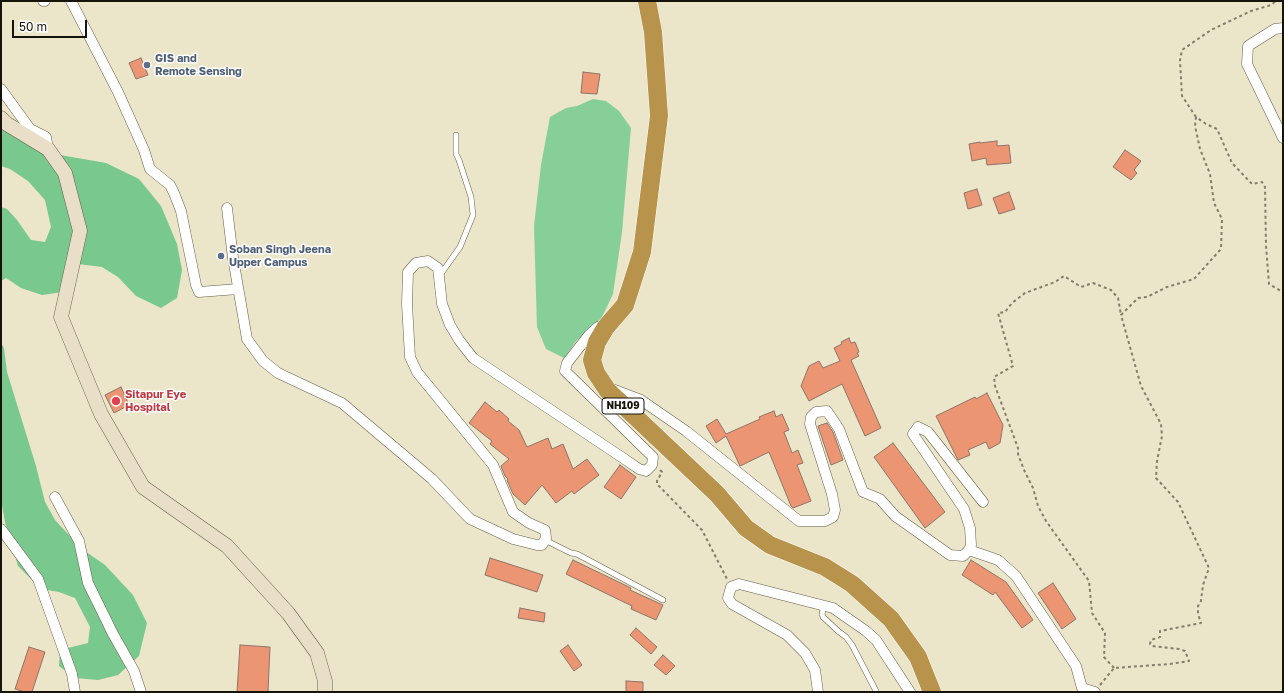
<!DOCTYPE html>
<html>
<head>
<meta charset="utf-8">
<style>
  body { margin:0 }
  #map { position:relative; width:1284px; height:693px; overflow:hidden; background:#ebe5c9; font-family:"Golos Text",sans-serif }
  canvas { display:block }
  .frame { position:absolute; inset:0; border:2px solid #16130a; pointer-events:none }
  .scale { position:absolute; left:12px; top:20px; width:75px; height:18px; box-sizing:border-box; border:2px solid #16130a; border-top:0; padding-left:5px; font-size:12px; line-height:14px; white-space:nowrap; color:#16130a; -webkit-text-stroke:3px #fff; paint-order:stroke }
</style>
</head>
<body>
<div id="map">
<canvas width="1284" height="693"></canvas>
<div class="frame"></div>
<div class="scale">50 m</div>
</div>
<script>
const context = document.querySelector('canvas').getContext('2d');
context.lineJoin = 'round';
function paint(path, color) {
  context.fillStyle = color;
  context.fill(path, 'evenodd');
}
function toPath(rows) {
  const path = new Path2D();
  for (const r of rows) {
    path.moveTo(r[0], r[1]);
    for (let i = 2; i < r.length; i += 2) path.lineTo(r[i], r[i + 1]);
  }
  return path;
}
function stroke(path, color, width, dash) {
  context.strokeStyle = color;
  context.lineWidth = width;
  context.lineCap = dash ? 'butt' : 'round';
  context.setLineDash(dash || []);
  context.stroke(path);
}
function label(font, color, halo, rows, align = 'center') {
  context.font = font + ' "Golos Text",sans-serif';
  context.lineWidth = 3;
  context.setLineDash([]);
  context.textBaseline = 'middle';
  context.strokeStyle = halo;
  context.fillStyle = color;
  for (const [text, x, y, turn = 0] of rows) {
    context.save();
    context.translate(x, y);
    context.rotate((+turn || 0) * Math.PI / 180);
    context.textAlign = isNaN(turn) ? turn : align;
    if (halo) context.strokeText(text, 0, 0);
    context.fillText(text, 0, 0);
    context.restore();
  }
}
paint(toPath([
  [593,99,606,101,619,111,631,128,622,232,613,294,601,319,577,340,564,358,546,349,537,327,534,226,541,165,550,117,566,108,577,106]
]), '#86cf99');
paint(toPath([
  [1,127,60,155,106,163,139,179,161,206,177,244,182,270,177,298,161,308,136,296,118,277,102,267,78,264,63,292,42,295,21,288,6,278,1,281,1,207,7,209,17,220,31,240,45,242,51,227,45,200,28,181,10,169,1,166],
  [1,343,4,348,7,372,36,466,45,502,55,520,82,549,105,565,133,595,147,623,139,656,118,675,98,680,75,678,59,666,60,650,88,643,90,627,75,598,59,592,41,589,18,566,5,522,1,500]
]), '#79c88e');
const building = toPath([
  [141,58,148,75,136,79,129,63,141,58],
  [583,72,600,74,597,94,581,93,583,72],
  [997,141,997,146,1009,145,1011,163,987,165,986,158,972,161,969,144,980,142,980,143,997,141],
  [1125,150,1141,161,1134,170,1137,173,1131,180,1113,167,1125,150],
  [977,189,982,205,968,209,964,193,977,189],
  [1009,192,1015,209,999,214,993,198,1009,192],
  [849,338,851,343,855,342,859,352,857,353,859,356,851,360,881,428,865,436,842,384,809,401,801,386,809,366,819,361,823,368,840,361,834,348,842,344,841,342,849,338],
  [121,387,129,405,114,413,105,395,121,387],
  [987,393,1003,425,1000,443,989,449,986,442,968,450,970,455,958,460,936,416,975,397,976,399,987,393],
  [485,402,497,412,499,410,509,419,508,421,519,430,527,447,548,438,552,449,563,444,573,469,587,459,599,475,574,494,572,491,556,503,542,485,525,505,513,494,507,480,508,479,505,476,501,466,509,459,490,444,492,441,469,423,485,402],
  [774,411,776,417,782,414,789,430,784,432,792,453,798,450,803,463,797,465,811,501,793,508,791,506,769,452,740,466,726,436,716,443,706,426,717,419,726,434,760,419,759,417,774,411],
  [827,423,833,432,843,460,831,465,818,426,827,423],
  [893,443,945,512,925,528,874,457,893,443],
  [620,465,636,477,621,499,604,487,620,465],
  [490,558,543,575,537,592,485,575,490,558],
  [573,560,631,588,630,590,663,605,656,620,631,609,632,606,566,574,573,560],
  [971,560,1006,582,1033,620,1022,628,995,592,993,595,962,575,971,560],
  [1053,583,1076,619,1062,629,1038,593,1053,583],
  [520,608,545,613,544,622,518,618,520,608],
  [636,628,657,647,651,654,630,635,636,628],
  [240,645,270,647,268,692,237,692,240,645],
  [568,645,582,665,574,671,560,651,568,645],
  [29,647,45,652,32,692,25,692,15,689,29,647],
  [663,655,675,666,666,675,654,665,663,655],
  [626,681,643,682,643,692,626,692,626,681]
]);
paint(building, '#eb9573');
stroke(building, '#8e7469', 1);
const lane = toPath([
  [440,275,460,247,473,215,471,197,459,160,456,154,456,135],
  [545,540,571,553,577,554,663,600],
  [824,606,822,614,823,617,838,631,846,637,852,645,876,691]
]);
const street = toPath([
  [43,1,45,1],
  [71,1,118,92,144,150,150,169,170,185,174,193,181,211,196,285,199,292,238,289],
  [1283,28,1275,29,1248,46,1247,64,1283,138],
  [1,89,30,129,46,137,48,149],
  [227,208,233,258,247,339,263,361,278,373,342,403,432,479,470,519,513,539,537,545,542,545,546,538,545,530,529,523,513,512,493,465,417,372,410,357,407,304,408,272,416,263,428,261,438,268,442,304,450,325,459,340,473,358,623,458,639,469,646,471,652,465,653,457,565,371,567,363,589,335,598,327,604,327],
  [612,389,641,400,686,431,799,521,825,521,833,517,835,510,832,494,810,424,811,417,816,412,827,411,839,429,863,492,880,499,895,516,950,555,963,556,969,550,971,545,970,528,964,509,913,434,918,427,928,432,983,502],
  [55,497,79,541,88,583,113,634,134,671,141,692],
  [1,529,38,579,72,674,75,692],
  [969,550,998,560,1016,576,1076,666,1082,688,1095,692],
  [818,692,815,670,805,653,787,635,732,604,728,598,731,587,739,584,833,608,866,631,876,640,910,692]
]);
const secondary = toPath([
  [1,118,7,124,48,149,65,173,80,231,61,317,101,414,143,487,227,546,288,613,317,653,325,681,325,692]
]);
const highway = toPath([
  [647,1,653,32,659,116,642,252,625,305,606,327,597,342,592,360,596,373,608,391,717,494,746,528,770,545,825,567,852,584,891,619,918,657,932,692]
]);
stroke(lane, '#655f47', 6);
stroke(street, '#655f47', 11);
stroke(secondary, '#655f47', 15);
stroke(highway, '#fff', 19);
stroke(toPath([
  [1196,117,1182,96,1180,60,1182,50,1211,30,1251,11,1271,5,1276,1],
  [660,470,662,472,657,481,657,484,702,530,727,579],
  [1114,668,1104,657,1105,633,1092,613,1089,581,1046,521,1038,506,1033,488,1024,470,1018,454,1018,448,995,386,994,377,1013,366,998,313,1005,312,1012,303,1025,293,1055,282,1064,276,1081,287,1093,283,1111,290,1118,298,1121,315],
  [1100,685,1114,668,1170,664,1189,661,1185,651,1179,649,1152,646,1150,644,1151,640,1160,637,1160,631,1201,623,1198,614,1198,606,1201,601,1203,585,1209,568,1178,502,1156,478,1157,461,1162,436,1161,424,1141,386,1121,315,1138,298,1147,297,1167,287,1194,279,1221,249,1222,219,1214,203,1210,174,1200,149,1195,126,1196,117,1206,124,1217,129,1232,163,1252,184,1262,182,1265,187,1266,246,1269,284,1283,292]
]), '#827e6b', 2, [3, 3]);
stroke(lane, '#fff', 5);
stroke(street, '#fff', 10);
stroke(secondary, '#e9dfc9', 14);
stroke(highway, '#b7934c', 18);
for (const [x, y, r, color] of [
  [147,65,4,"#5c6f8a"],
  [221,256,4,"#5c6f8a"],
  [116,401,5,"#e0444e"]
]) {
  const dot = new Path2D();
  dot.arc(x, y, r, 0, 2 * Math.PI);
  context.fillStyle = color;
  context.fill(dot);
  stroke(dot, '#fff', 1.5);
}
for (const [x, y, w] of [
  [623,406,42]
]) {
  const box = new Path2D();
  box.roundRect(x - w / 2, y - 8, w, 16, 3);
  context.fillStyle = '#fff';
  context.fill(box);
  stroke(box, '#16130a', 1);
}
label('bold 10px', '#16130a', null, [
  ["NH109",623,406]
]);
label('bold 11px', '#4e5e75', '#fff', [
  ["GIS and",155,59],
  ["Remote Sensing",155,72],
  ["Soban Singh Jeena",229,250],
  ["Upper Campus",229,263]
], 'left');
label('bold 11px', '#be3a42', '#fff', [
  ["Sitapur Eye",125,395],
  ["Hospital",125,408]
], 'left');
</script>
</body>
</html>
